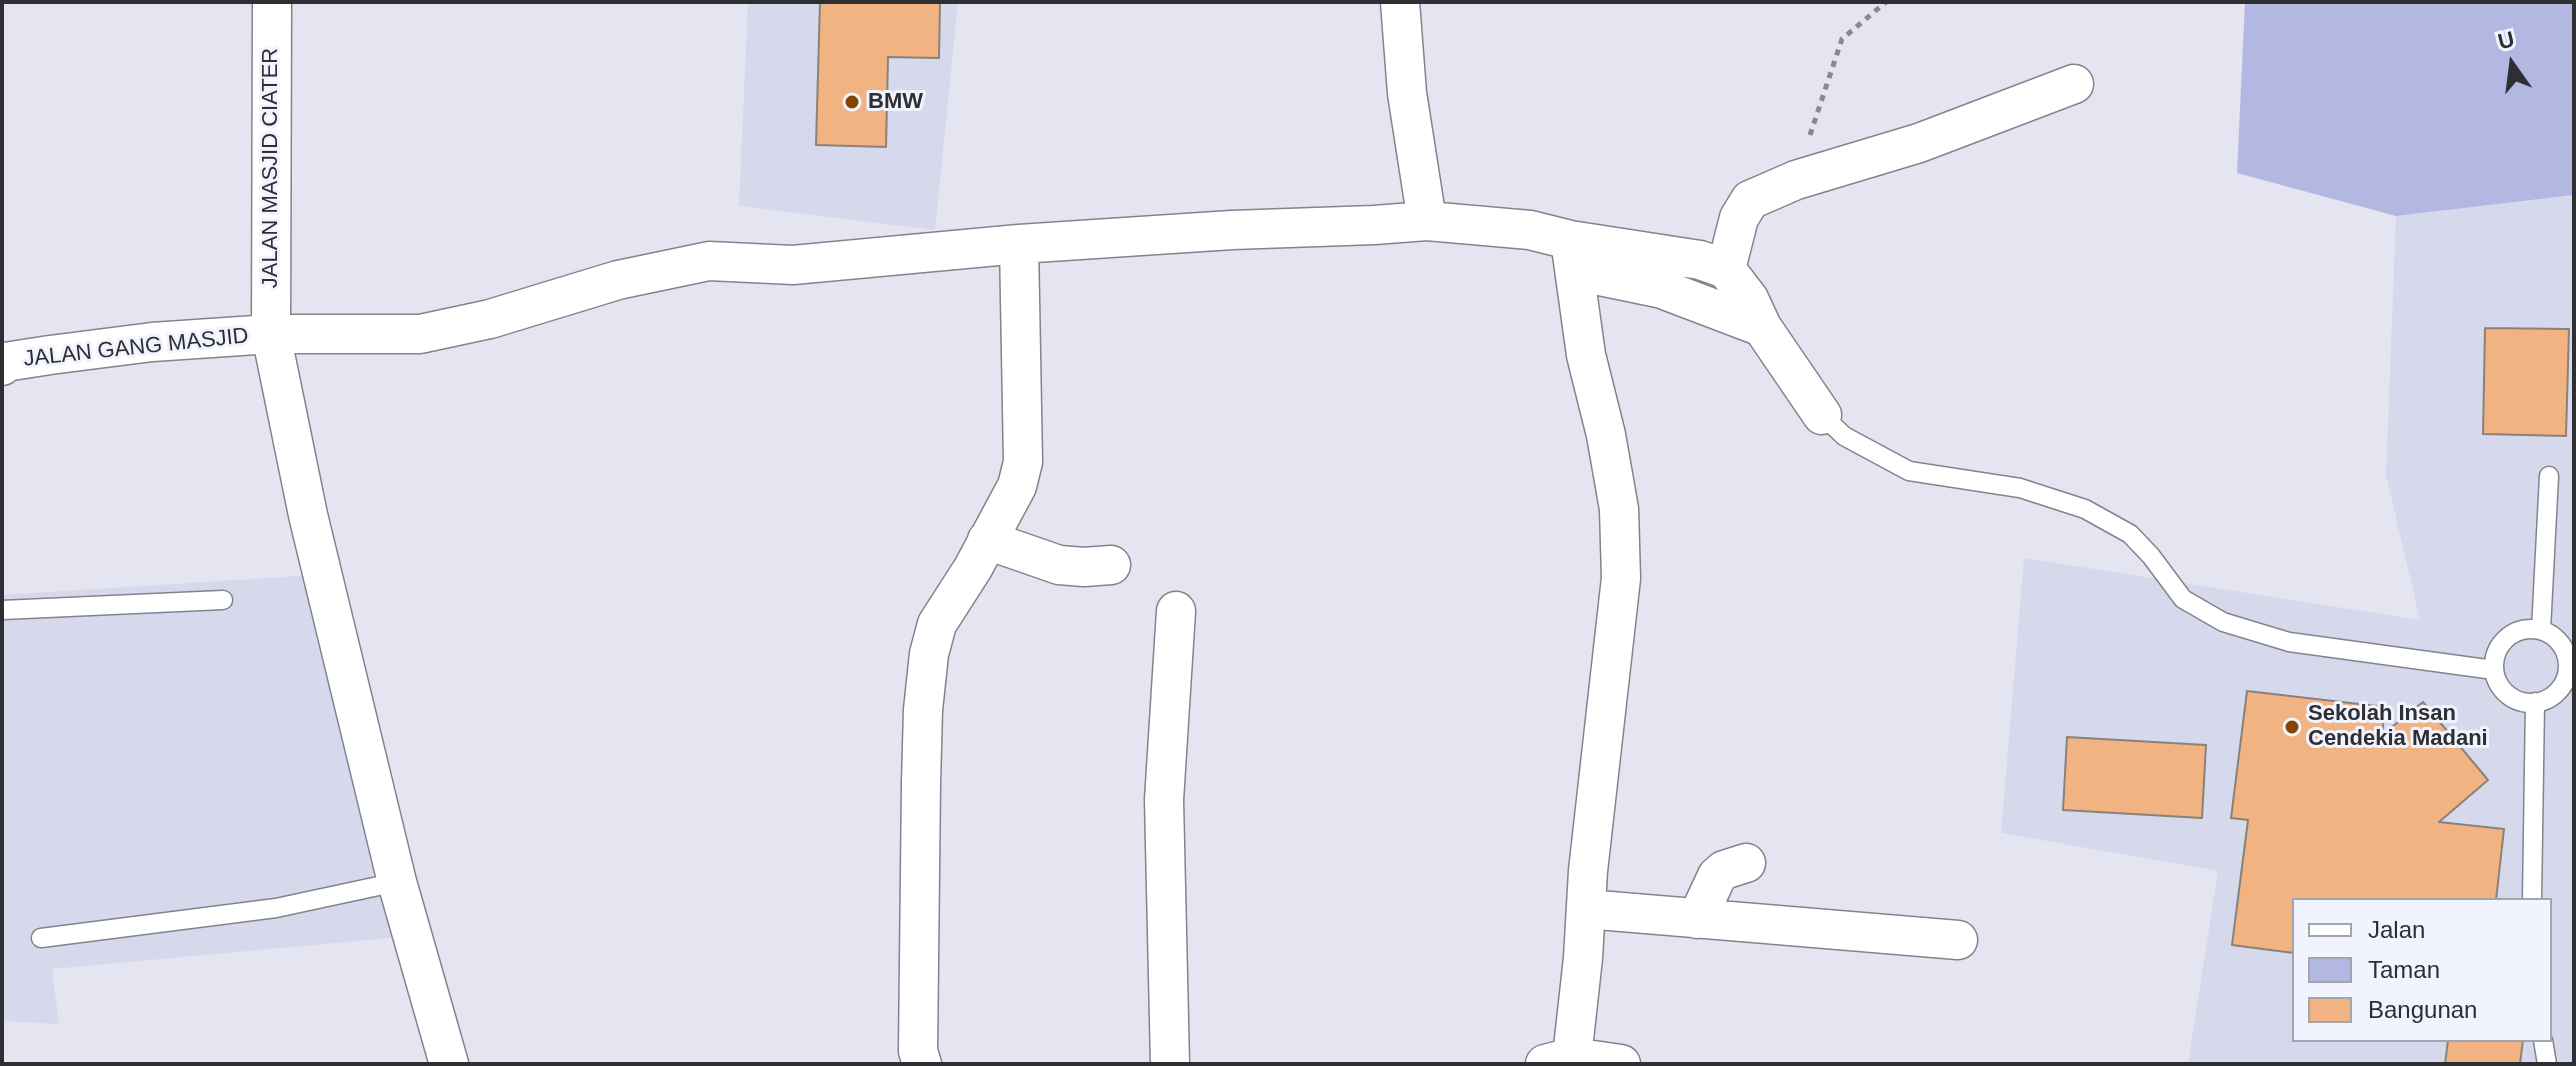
<!DOCTYPE html>
<html>
<head>
<meta charset="utf-8">
<style>
  body { margin:0 }
  #map { position:relative; width:2576px; height:1066px; overflow:hidden; background:#e4e5f1; font-family:Arial,sans-serif }
  canvas { display:block }
  .frame { position:absolute; inset:0; border:4px solid #2e2f33; pointer-events:none }
  .legend { position:absolute; left:2292px; top:898px; width:260px; height:144px; box-sizing:border-box; background:#f1f3fe; border:2px solid #a3a5ad; margin:0; padding:10px 14px; list-style:none; font-size:24px; color:#2e2f33 }
  .legend li { display:flex; align-items:center; gap:16px; height:40px }
  .legend b { width:40px; border:2px solid #a3a5ad }
  .north { position:absolute; left:2472px; top:24px; width:80px; height:80px; -webkit-text-stroke:6px #f1f3fe; paint-order:stroke; rotate:346deg; font-size:22px; font-weight:700; line-height:32px; text-align:center; color:#2e2f33 }
  .north::after { content:''; display:block; margin:auto; width:28px; height:36px; background:#2e2f33; clip-path:polygon(50% 0,100% 100%,50% 72%,0 100%) }
</style>
</head>
<body>
<div id="map">
<canvas width="2576" height="1066"></canvas>
<div class="frame"></div>
<ul class="legend">
<li><b style="height:10px;background:#fff"></b>Jalan</li>
<li><b style="height:22px;background:#b2b8e2"></b>Taman</li>
<li><b style="height:22px;background:#f1b382"></b>Bangunan</li>
</ul>
<div class="north">U</div>
</div>
<script>
const context = document.querySelector('canvas').getContext('2d');
context.lineJoin = 'round';
function paint(path, color) {
  context.fillStyle = color;
  context.fill(path, 'evenodd');
}
function toPath(rows) {
  const path = new Path2D();
  for (const r of rows) {
    if (r.length === 3) {
      path.moveTo(r[0] + r[2], r[1]);
      path.arc(r[0], r[1], r[2], 0, 2 * Math.PI);
      continue;
    }
    path.moveTo(r[0], r[1]);
    for (let i = 2; i < r.length; i += 2) path.lineTo(r[i], r[i + 1]);
  }
  return path;
}
function stroke(path, color, width, dash) {
  context.strokeStyle = color;
  context.lineWidth = width;
  context.lineCap = dash ? 'butt' : 'round';
  context.setLineDash(dash || []);
  context.stroke(path);
}
function label(font, color, halo, rows, align = 'center') {
  context.font = font + ' Arial,sans-serif';
  context.lineWidth = 6;
  context.setLineDash([]);
  context.textBaseline = 'middle';
  context.strokeStyle = halo;
  context.fillStyle = color;
  for (const [text, x, y, turn = 0] of rows) {
    context.save();
    context.translate(x, y);
    context.rotate((+turn || 0) * Math.PI / 180);
    context.textAlign = isNaN(turn) ? turn : align;
    if (halo) context.strokeText(text, 0, 0);
    context.fillText(text, 0, 0);
    context.restore();
  }
}
paint(toPath([
  [748,2,958,2,935,230,739,206],
  [2574,195,2574,1064,2188,1064,2218,871,2001,833,2024,558,2420,620,2386,475,2396,216],
  [2294,900,2550,900,2550,1040,2294,1040],
  [314,575,423,935,52,969,59,1024,2,1021,2,595]
]), '#d6d9eb');
paint(toPath([
  [2245,2,2574,2,2574,195,2396,216,2237,173]
]), '#b2b8e2');
const building = toPath([
  [820,2,940,2,939,58,888,57,886,147,816,145,820,2],
  [2485,328,2569,329,2566,436,2483,434,2485,328],
  [2247,691,2385,707,2382,735,2423,702,2488,780,2439,822,2504,829,2496,900,2294,900,2294,953,2232,945,2248,820,2231,818,2247,691],
  [2067,737,2206,745,2202,818,2063,810,2067,737],
  [2448,1040,2523,1040,2520,1064,2445,1064,2448,1040]
]);
paint(building, '#f1b382');
stroke(building, '#8a817a', 2);
const service = toPath([
  [1822,415,1844,436,1909,471,2020,488,2085,509,2130,534,2151,556,2183,599,2223,622,2289,642,2494,670],
  [2,610,223,600],
  [2531,666,37],
  [2541,630,2549,476],
  [2532,900,2535,702],
  [41,938,276,908,397,882],
  [2543,1040,2547,1064]
]);
const minor = toPath([
  [272,2,271,334,308,515,397,882,449,1064],
  [1400,2,1407,93,1427,221],
  [1570,240,1586,355,1606,435,1619,509,1621,578,1588,871,1583,958,1572,1057],
  [1726,269,1739,218,1750,200,1796,180,1919,143,2074,84],
  [1575,271,1662,289,1762,327],
  [2,366,5,362,50,355,152,342,271,334,420,334,490,319,618,280,709,261,793,265,1019,244,1232,230,1374,225,1427,221,1530,230,1570,240,1700,260,1726,269,1749,299,1762,327,1822,415],
  [987,540,1059,565,1084,567,1111,565],
  [1586,909,1958,940],
  [1697,919,1717,876,1724,870,1746,863],
  [922,1064,918,1051,921,783,923,710,929,654,937,624,973,568,1017,486,1023,462,1019,244],
  [1170,1064,1164,800,1176,611],
  [1545,1064,1572,1057,1621,1064]
]);
stroke(service, '#82838e', 21);
stroke(minor, '#82838e', 41);
stroke(toPath([
  [1810,135,1842,39,1886,2]
]), '#888990', 5, [6, 6]);
stroke(service, '#fff', 18);
stroke(minor, '#fff', 38);
for (const [x, y, r, color] of [
  [852,102,8,"#834601"],
  [2292,727,8,"#834601"]
]) {
  const dot = new Path2D();
  dot.arc(x, y, r, 0, 2 * Math.PI);
  context.fillStyle = color;
  context.fill(dot);
  stroke(dot, '#f1f3fe', 3);
}
label('bold 22px', '#2e2f33', '#f1f3fe', [
  ["BMW",868,102],
  ["Sekolah Insan",2308,714],
  ["Cendekia Madani",2308,739]
], 'left');
label('22px', '#2e2f33', '#f1f3fe', [
  ["JALAN MASJID CIATER",271,168,-90],
  ["JALAN GANG MASJID",136,348,-6]
]);
</script>
</body>
</html>
